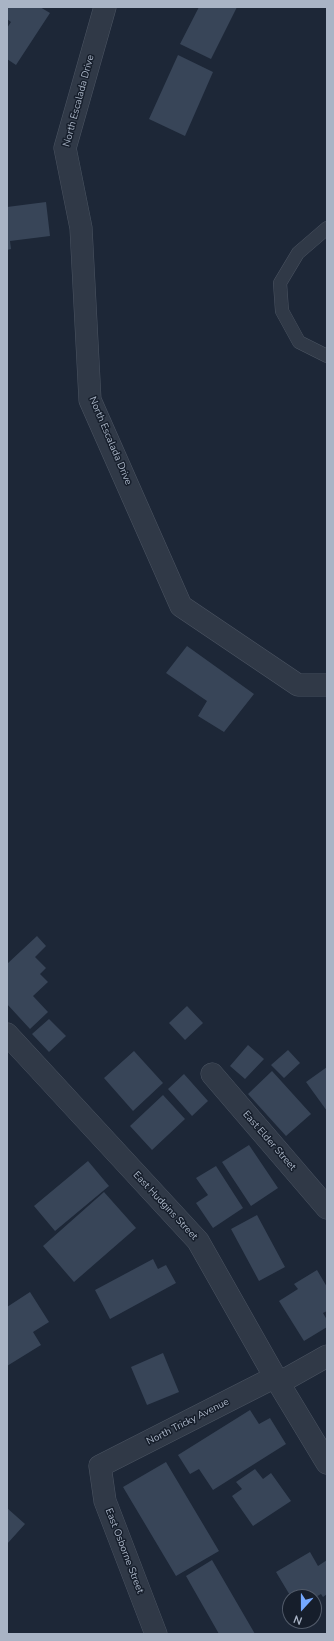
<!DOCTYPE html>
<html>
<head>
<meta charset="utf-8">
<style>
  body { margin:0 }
  #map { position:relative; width:334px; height:1641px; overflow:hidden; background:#1d2737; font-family:"Nunito Sans",sans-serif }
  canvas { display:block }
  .frame { position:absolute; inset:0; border:8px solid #a9b4c5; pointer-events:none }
  .north { position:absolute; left:282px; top:1589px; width:40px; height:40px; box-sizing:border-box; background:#161e2b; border:1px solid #515a69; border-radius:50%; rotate:201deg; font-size:11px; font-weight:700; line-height:16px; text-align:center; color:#a9b4c5 }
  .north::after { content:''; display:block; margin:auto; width:14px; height:18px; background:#74a8ff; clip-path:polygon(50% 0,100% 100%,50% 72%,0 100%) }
</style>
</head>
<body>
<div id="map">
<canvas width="334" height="1641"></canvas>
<div class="frame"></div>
<div class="north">N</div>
</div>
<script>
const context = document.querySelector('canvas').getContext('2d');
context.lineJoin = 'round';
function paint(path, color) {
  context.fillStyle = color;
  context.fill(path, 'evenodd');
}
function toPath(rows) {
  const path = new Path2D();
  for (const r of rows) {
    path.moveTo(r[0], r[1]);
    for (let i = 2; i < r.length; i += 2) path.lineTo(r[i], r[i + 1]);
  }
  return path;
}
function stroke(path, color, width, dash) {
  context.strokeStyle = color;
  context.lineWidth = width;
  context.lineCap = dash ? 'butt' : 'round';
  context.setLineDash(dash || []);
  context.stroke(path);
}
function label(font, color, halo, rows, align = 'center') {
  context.font = font + ' "Nunito Sans",sans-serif';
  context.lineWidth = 3;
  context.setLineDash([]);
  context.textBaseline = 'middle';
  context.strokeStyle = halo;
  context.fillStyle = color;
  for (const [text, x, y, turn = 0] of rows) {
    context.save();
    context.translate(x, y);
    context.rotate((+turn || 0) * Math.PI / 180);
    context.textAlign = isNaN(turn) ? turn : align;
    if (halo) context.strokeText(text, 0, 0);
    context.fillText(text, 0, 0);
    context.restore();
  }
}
paint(toPath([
  [7,7,40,7,50,13,16,65,7,59,7,28,11,22,7,19],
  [199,7,237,7,211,59,180,44],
  [178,55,213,72,185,136,149,119],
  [46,202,50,236,10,241,11,249,7,250,7,207],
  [187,646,254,694,224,732,198,716,207,701,166,673],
  [37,936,46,946,35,957,46,968,40,974,48,982,33,996,48,1012,30,1029,7,1004,7,964],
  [187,1006,203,1023,185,1040,169,1023],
  [49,1019,66,1036,49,1052,32,1034],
  [248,1045,264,1059,245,1079,230,1066],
  [288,1050,300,1063,284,1078,271,1065],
  [134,1051,163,1083,133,1111,104,1078],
  [327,1067,327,1111,306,1082],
  [272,1071,311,1114,286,1136,248,1094],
  [184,1074,208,1101,192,1116,168,1089],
  [163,1095,185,1119,152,1150,130,1126],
  [249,1145,278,1188,251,1206,222,1162],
  [88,1161,109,1186,55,1231,34,1206],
  [216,1166,243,1208,213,1228,196,1203,208,1195,196,1178],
  [104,1192,136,1228,74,1282,43,1246],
  [257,1215,285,1267,259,1281,231,1229],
  [153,1259,158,1269,166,1265,176,1283,110,1319,95,1290],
  [317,1270,327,1287,327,1311,323,1313,327,1320,327,1327,304,1341,279,1301,298,1289,294,1284],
  [30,1292,49,1322,33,1332,41,1345,7,1366,7,1307],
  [163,1353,179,1392,147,1405,131,1367],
  [250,1410,259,1424,270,1418,286,1444,213,1490,199,1469,190,1474,178,1455],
  [166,1462,219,1551,176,1576,123,1487],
  [255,1469,263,1479,271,1473,291,1501,253,1526,232,1496,242,1489,236,1482],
  [7,1508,25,1524,7,1544],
  [310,1552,318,1566,327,1560,327,1594,323,1597,321,1594,314,1598,291,1597,276,1572],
  [212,1560,255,1634,219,1634,186,1576]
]), '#384558');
const lane = toPath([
  [327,228,298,253,280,283,282,311,299,342,327,356]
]);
const street = toPath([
  [105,7,65,148,81,228,90,400,181,606,298,685,327,685],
  [7,1034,198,1241,275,1377,327,1463],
  [212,1074,327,1208],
  [279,1383,327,1356],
  [156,1634,105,1501,100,1466,275,1377]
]);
stroke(lane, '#4b5462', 14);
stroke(street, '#4b5462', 23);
stroke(lane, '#303947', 13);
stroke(street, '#303947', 22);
label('10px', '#a9b4c5', '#161e2b', [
  ["North Escalada Drive",79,101,-75],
  ["North Escalada Drive",110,441,67],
  ["East Elder Street",269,1141,49],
  ["East Hudgins Street",165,1206,47],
  ["North Tricky Avenue",188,1422,-27],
  ["East Osborne Street",124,1551,69]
]);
</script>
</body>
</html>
